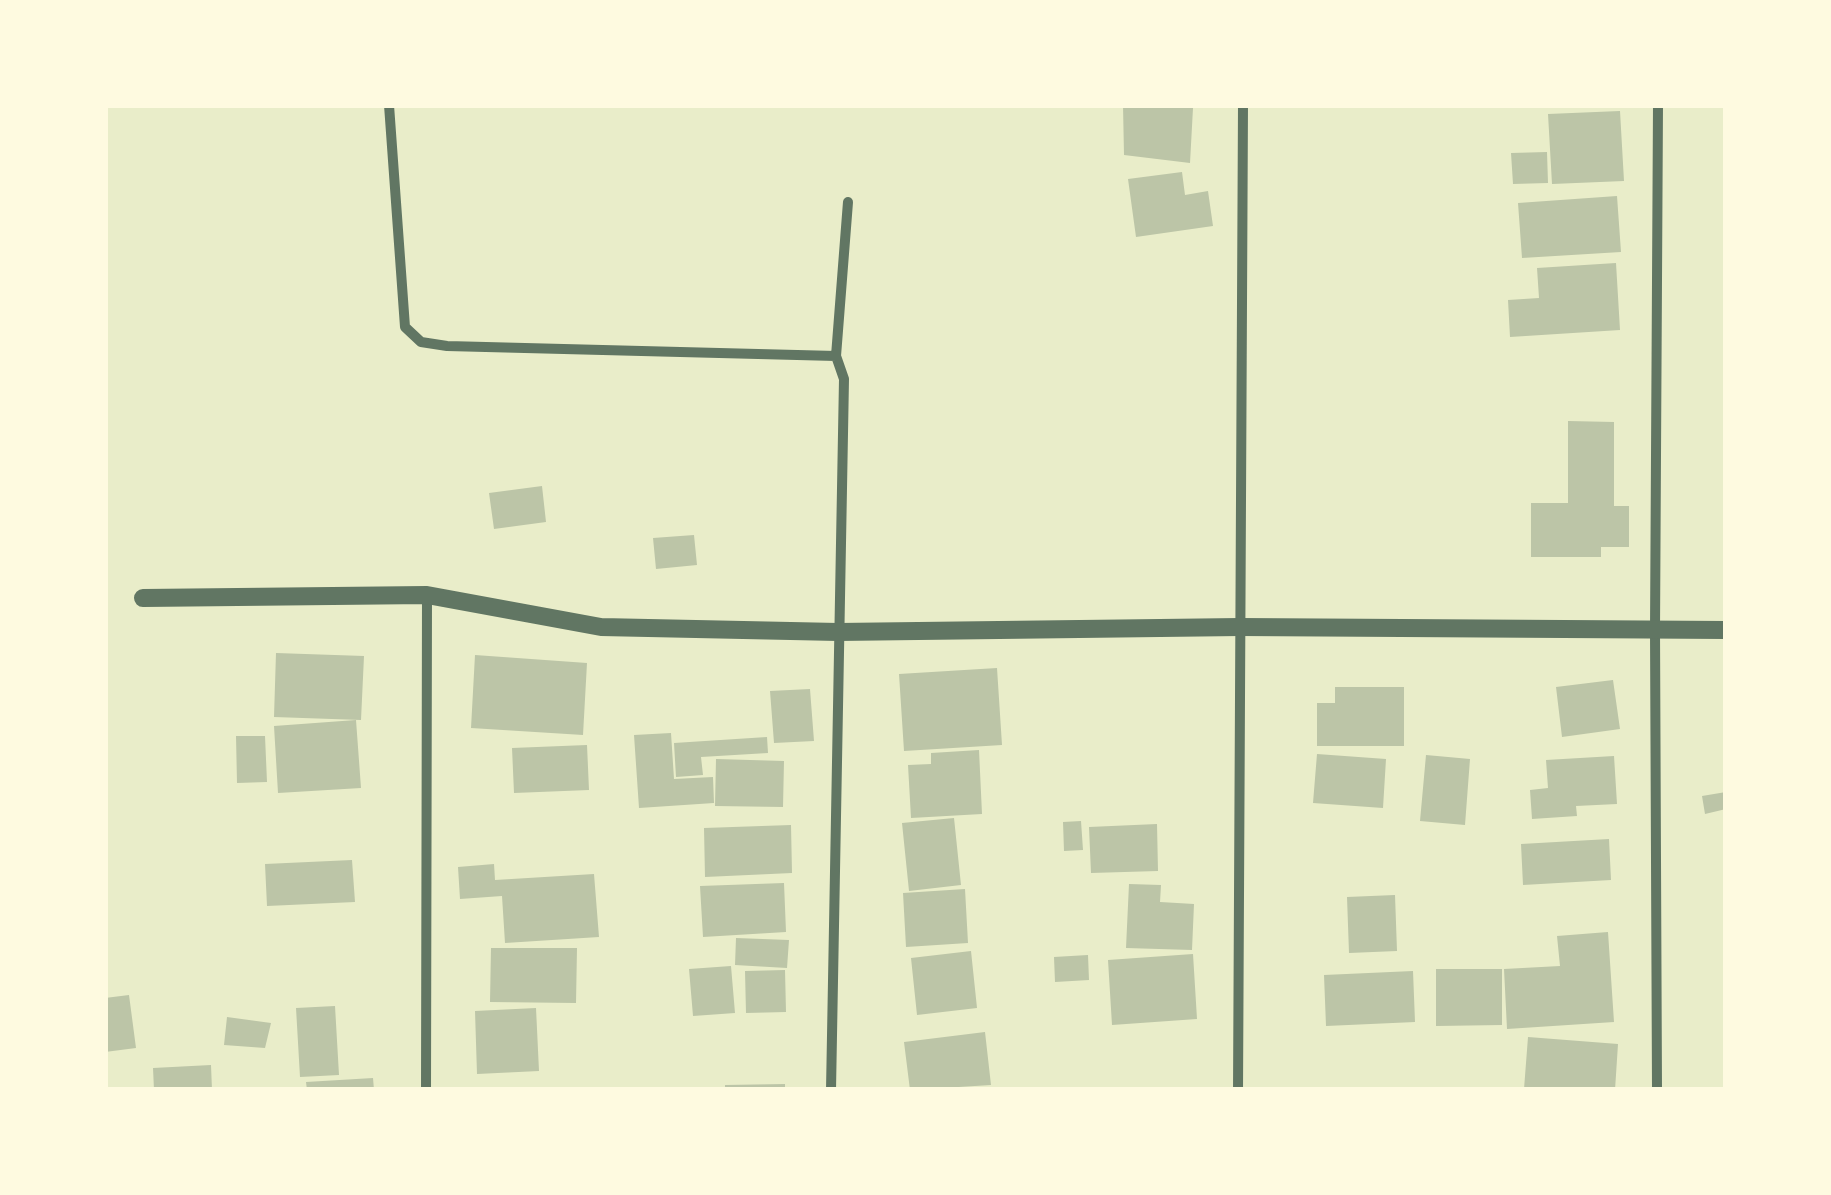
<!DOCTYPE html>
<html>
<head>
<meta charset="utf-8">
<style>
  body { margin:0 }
  #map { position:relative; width:1831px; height:1195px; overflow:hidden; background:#e9edc9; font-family:Signika,sans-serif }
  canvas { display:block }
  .frame { position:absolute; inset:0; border:108px solid #fefae0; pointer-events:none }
</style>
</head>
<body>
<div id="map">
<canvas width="1831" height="1195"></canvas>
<div class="frame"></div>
</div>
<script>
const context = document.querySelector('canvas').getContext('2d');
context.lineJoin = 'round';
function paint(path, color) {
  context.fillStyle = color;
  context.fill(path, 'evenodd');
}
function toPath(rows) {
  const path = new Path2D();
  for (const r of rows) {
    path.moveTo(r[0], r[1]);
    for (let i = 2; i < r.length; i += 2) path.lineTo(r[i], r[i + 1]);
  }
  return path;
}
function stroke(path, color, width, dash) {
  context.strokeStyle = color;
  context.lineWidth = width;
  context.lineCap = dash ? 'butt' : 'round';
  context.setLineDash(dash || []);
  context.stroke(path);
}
paint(toPath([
  [1123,105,1193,108,1190,163,1124,155],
  [1620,111,1624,181,1552,184,1548,114],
  [1547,152,1548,183,1513,184,1511,153],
  [1182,172,1185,195,1208,191,1213,226,1136,237,1128,179],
  [1617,196,1621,252,1522,258,1518,203],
  [1616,263,1620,330,1510,337,1508,300,1539,298,1537,268],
  [1568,421,1614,422,1614,506,1629,506,1629,547,1601,547,1601,557,1531,557,1531,503,1568,503],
  [542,486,546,522,494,529,489,493],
  [694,535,697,565,656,569,653,538],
  [276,653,364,656,361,720,274,717],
  [475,655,587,663,583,735,471,728],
  [997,668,1002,745,904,751,899,674],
  [1613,680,1620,729,1562,737,1556,687],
  [1335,687,1404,687,1404,746,1317,746,1317,703,1335,703],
  [810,689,814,741,774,743,770,691],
  [356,720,361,788,278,793,274,726],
  [671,733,674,779,713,777,714,803,639,808,634,735],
  [236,736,265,736,267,782,237,783],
  [767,737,768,753,701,757,703,775,676,777,674,743],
  [587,745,589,790,514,793,512,748],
  [979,750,982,814,911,818,908,765,931,764,931,753],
  [1317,754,1386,759,1383,808,1313,803],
  [1426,755,1470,759,1465,825,1420,821],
  [1614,756,1617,804,1576,806,1577,816,1532,819,1530,790,1548,788,1546,760],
  [716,759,784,761,783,807,715,806],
  [1726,792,1726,809,1705,814,1702,796],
  [954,818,961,885,909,891,902,823],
  [1081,821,1083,850,1064,851,1063,822],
  [1157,824,1158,871,1091,873,1089,827],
  [791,825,792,873,705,877,704,828],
  [1609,839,1611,880,1523,885,1521,844],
  [352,860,355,902,267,906,265,864],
  [494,864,495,880,594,874,599,937,505,943,502,896,460,899,458,867],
  [784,883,786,932,703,937,700,886],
  [1129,884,1161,885,1160,902,1194,904,1192,950,1126,948],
  [965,889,968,943,906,947,903,893],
  [1395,895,1397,951,1349,953,1347,897],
  [1608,932,1614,1022,1507,1029,1504,969,1560,966,1557,936],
  [736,938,789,940,787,968,735,965],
  [491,948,577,948,576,1003,490,1002],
  [971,951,977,1008,917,1015,911,958],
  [1193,954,1197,1019,1112,1025,1108,960],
  [1088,955,1089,980,1055,982,1054,957],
  [731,966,735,1013,693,1016,689,969],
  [1436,969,1502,969,1502,1025,1436,1026],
  [785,970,786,1012,746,1013,745,971],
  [1413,971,1415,1022,1326,1026,1324,975],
  [129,995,136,1048,105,1052,105,998],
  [335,1006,339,1075,300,1077,296,1008],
  [536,1008,539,1071,477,1074,475,1011],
  [227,1017,271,1023,265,1048,224,1045],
  [985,1032,991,1085,910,1090,904,1042],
  [1528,1037,1618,1044,1615,1090,1524,1089],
  [211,1065,212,1090,154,1090,153,1068],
  [373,1078,374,1090,307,1090,306,1082],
  [785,1084,785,1090,725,1090,725,1085]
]), '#bcc5a7');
stroke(toPath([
  [389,105,405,327,421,342,447,346,836,356],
  [426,1090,427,595],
  [831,1090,844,379,836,356,848,202],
  [1238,1090,1243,105],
  [1657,1090,1655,630,1658,105]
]), '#617663', 10);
stroke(toPath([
  [143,598,427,595,601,627,838,632,1240,627,1726,630]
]), '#617663', 18);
</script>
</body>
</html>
